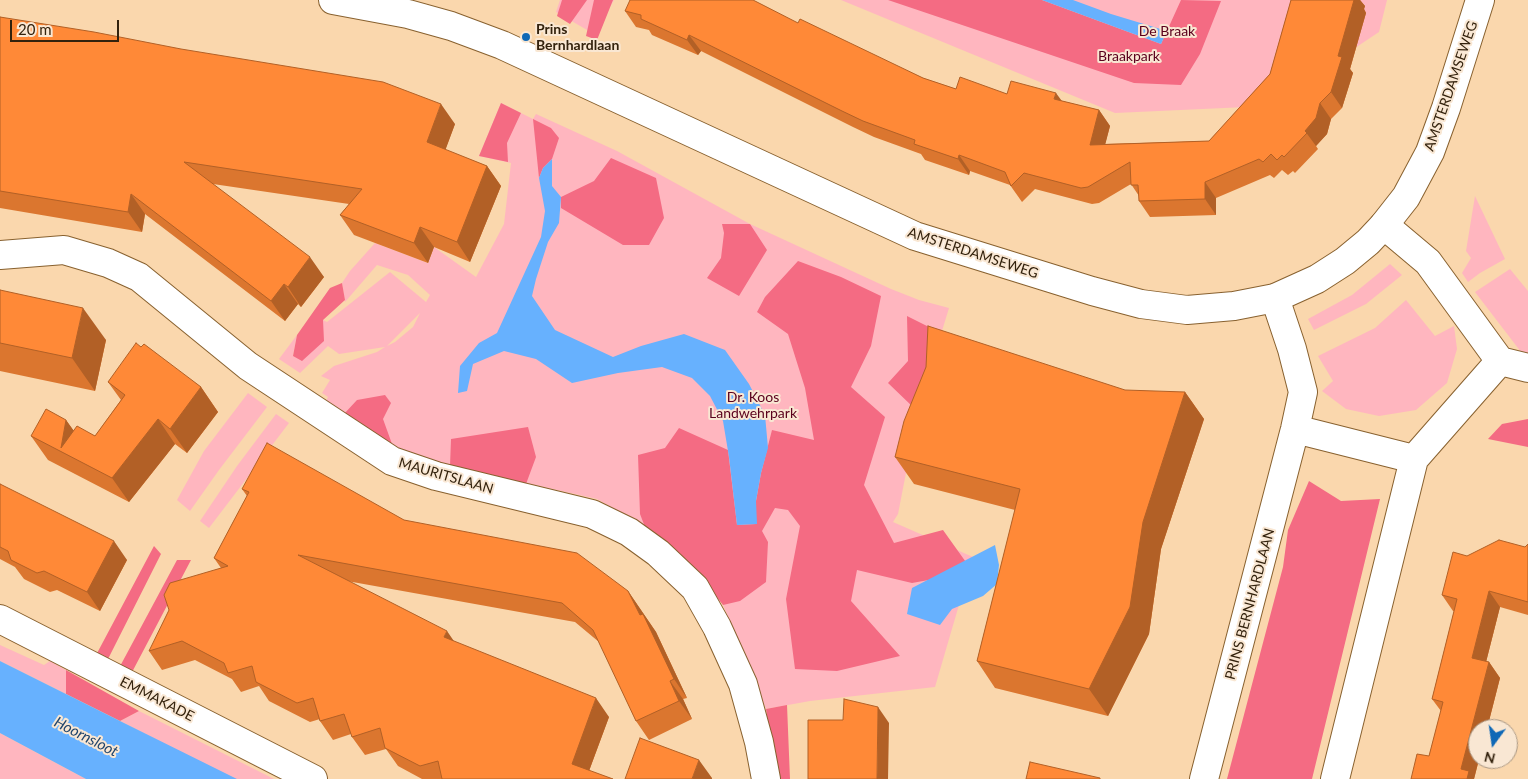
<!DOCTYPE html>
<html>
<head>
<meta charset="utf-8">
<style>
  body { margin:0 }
  #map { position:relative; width:1528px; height:779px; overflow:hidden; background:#fad7ad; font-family:Lato,sans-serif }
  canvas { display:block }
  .north { position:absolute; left:1468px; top:719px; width:50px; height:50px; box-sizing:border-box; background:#f9e7d3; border:1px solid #aa9884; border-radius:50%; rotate:194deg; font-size:14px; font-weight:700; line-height:20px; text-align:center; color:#33220d }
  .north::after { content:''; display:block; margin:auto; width:18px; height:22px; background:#0f68b6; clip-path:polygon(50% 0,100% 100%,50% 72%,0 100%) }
  .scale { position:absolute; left:10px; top:20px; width:109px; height:22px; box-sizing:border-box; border:2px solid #33220d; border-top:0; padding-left:6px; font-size:15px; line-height:18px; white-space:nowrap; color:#33220d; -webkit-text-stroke:4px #f9e7d3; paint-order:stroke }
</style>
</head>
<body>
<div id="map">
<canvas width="1528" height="779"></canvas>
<div class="north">N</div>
<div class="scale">20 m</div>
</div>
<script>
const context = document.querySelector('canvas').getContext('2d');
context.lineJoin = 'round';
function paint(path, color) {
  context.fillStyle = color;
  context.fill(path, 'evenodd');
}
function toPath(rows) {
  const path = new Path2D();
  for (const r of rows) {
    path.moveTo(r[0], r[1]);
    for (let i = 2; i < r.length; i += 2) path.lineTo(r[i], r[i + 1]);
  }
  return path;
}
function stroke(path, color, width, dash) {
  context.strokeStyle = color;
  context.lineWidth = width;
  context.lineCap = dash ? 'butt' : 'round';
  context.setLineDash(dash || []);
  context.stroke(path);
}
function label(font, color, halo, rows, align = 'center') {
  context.font = font + ' Lato,sans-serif';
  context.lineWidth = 4;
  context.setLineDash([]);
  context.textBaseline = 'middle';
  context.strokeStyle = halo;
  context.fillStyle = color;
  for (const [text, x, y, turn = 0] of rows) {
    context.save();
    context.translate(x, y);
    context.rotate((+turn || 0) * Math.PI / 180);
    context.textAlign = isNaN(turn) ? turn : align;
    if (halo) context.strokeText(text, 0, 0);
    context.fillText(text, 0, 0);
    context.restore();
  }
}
paint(toPath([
  [560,0,614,0,594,34,556,12],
  [841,0,1387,0,1379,32,1268,106,1115,113],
  [501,103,533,119,536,114,617,151,750,224,891,289,919,300,949,308,919,406,898,514,893,522,973,557,935,687,810,701,766,709,723,605,690,563,644,526,597,499,450,466,400,449,325,403,328,397,322,393,330,380,321,376,334,366,377,352,385,347,339,354,328,346,300,373,279,359,297,335,293,356,323,320,327,322,390,272,426,302,430,295,408,275,377,265,345,302,342,283,350,271,375,243,428,263,434,247,476,277,504,224,511,163,479,156],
  [420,313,413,327,395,342,387,346],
  [1475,196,1505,259,1480,273,1468,282,1462,273,1471,258,1466,251],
  [1390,264,1402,275,1366,304,1314,330,1308,319,1352,295],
  [1510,269,1528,291,1528,354,1521,352,1475,292],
  [1406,300,1435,336,1454,326,1457,349,1447,383,1416,410,1379,416,1346,409,1322,391,1333,381,1318,356,1375,328],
  [248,393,267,407,219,470,190,511,177,500,204,451],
  [276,414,289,423,209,528,200,521,237,466],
  [0,645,44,665,50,661,66,670,66,694,0,661],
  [139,711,274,779,233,779,120,721],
  [0,733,86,779,0,779]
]), '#ffb6bf');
paint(toPath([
  [562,0,587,0,570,24,557,16],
  [594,0,613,0,597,40,586,36],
  [888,0,1042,0,1161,44,1181,0,1221,1,1200,54,1181,85,1134,83],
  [501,103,521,113,507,143,508,162,479,156],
  [533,119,551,128,559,138,552,159,543,168,539,178],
  [611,158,656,178,664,218,649,245,623,245,561,208,561,197,594,181],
  [722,224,750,224,767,250,739,296,707,278,721,258,724,233],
  [798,261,841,277,881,296,871,346,851,387,885,417,864,485,894,543,943,530,973,572,912,583,857,570,851,601,900,656,837,671,795,669,786,599,800,526,788,510,775,508,762,531,768,542,766,582,740,601,723,605,690,563,645,527,640,514,638,455,665,448,679,428,728,450,737,525,756,524,756,501,761,473,772,430,814,440,805,388,788,334,757,312,765,297],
  [342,283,345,300,323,320,324,341,302,361,293,356,297,335,330,288],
  [907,316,931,328,932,355,913,407,888,383,908,361],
  [385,395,391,403,383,419,392,444,344,414,357,400],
  [1528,419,1528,447,1488,439,1502,424],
  [528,427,536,457,526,484,450,466,451,439],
  [1309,481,1341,501,1380,499,1312,779,1227,779,1283,567,1288,530],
  [154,546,161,554,106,663,95,657],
  [177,560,191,560,130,676,118,670],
  [66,670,139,711,120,721,66,694],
  [787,705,790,779,775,779,766,709]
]), '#f46b83');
paint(toPath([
  [1042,0,1073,0,1111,14,1167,31,1161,44],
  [552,159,552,186,561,197,559,223,548,242,536,279,532,296,555,330,613,357,641,346,684,334,725,350,749,384,765,415,768,448,761,473,756,501,757,524,737,525,729,457,723,421,710,396,692,378,662,367,618,373,572,383,536,359,504,351,473,364,467,391,458,393,460,366,479,343,497,333,541,237,545,211,539,178,543,168],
  [995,545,999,565,997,584,983,596,952,609,940,625,907,614,912,588],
  [0,661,120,721,237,779,86,779,0,733]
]), '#67b1fe');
const street = toPath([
  [1384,225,1428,262,1500,361,1528,368],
  [0,255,64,250,108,263,139,277,248,366,392,461,436,476,592,514,629,532,658,553,695,588,717,627,743,684,759,742,766,779],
  [1295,429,1414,459],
  [0,619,313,779],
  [1204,779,1295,429,1303,392,1292,349,1275,298],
  [1335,779,1414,459,1500,361]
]);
const secondary = toPath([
  [333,0,408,14,451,26,502,45,915,236,1092,291,1141,304,1187,310,1234,306,1275,298,1317,279,1345,261,1368,242,1384,225,1406,197,1430,152,1446,108,1480,0]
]);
stroke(street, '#88612f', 30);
stroke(secondary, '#88612f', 30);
stroke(street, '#fff', 28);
stroke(secondary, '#fff', 28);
paint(toPath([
  [1291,0,1360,0,1365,6,1364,9,1366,13,1350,69,1353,73,1342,108,1331,119,1327,134,1316,146,1318,149,1295,173,1293,171,1288,175,1282,170,1274,178,1270,175,1216,198,1216,215,1150,217,1139,201,1139,196,1131,184,1099,203,1092,204,1035,189,1022,202,1010,185,970,171,969,175,925,160,921,154,874,137,853,127,701,51,698,55,652,35,649,30,636,27,625,11,798,23,923,78,956,89,1007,94,1062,101,1099,110,1110,126,1105,144,1209,141,1270,74],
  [0,17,455,124,445,150,487,166,501,186,470,262,434,247,428,263,354,235,340,215,349,204,213,184,324,277,301,307,298,304,285,321,145,214,142,232,0,208],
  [0,290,106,340,95,391,0,371],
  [141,347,201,387,218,412,187,453,175,444,129,502,48,460,31,436,66,420,73,430,95,436,121,400,108,382],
  [1185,392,1204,419,1161,549,1149,634,1108,716,995,688,977,661,1015,510,914,484,895,457],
  [0,484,127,560,100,611,57,590,50,592,24,579,15,567,0,559],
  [242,489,404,520,628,591,656,632,687,698,683,699,692,719,649,740,636,721,599,642,575,622,347,581,453,641,609,717,589,771,613,779,422,779,398,766,386,749,365,755,352,737,351,734,333,740,320,721,320,719,310,722,269,701,259,686,241,692,232,679,195,660,162,670,149,651,221,568,214,558,247,496],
  [1528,544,1528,615,1500,607,1486,662,1489,662,1500,678,1474,779,1411,779,1429,756,1441,711,1432,699,1454,611,1453,611,1442,595,1467,556,1525,547]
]), '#db762f');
paint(toPath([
  [1354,0,1360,0,1365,6,1364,9,1366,13,1350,69,1353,73,1342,108,1331,92,1338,56],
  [689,35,701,51,698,55,687,40],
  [1056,93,1067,108,1054,99],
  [1320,103,1331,119,1327,134,1316,146,1305,131],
  [441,104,455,124,441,162,427,142],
  [1099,110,1110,126,1101,161,1090,145],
  [959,155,970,171,969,175,958,159],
  [487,166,501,186,470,262,457,242],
  [1205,182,1216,198,1216,215,1205,199],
  [131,194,145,214,142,232,128,212],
  [420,227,434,247,428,263,414,243],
  [310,257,324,277,301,307,288,287],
  [284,284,298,304,285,321,271,301],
  [83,308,106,340,95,391,72,358],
  [201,387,218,412,187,453,170,429],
  [1185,392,1204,419,1161,549,1149,634,1108,716,1089,689],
  [158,419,175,444,129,502,112,478],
  [66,420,84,445,61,448],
  [114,541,127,560,100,611,87,592],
  [628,591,656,632,687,698,674,679,640,615],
  [1489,591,1500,607,1483,674,1472,658],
  [447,631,460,650,444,637],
  [1489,662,1500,678,1487,729,1478,729,1478,759,1479,759,1474,779,1467,779,1461,769],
  [670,681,683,699,692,719,679,701],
  [596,698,609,717,586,779,572,764],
  [878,707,889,723,888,779,877,779],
  [699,760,712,778,712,779,692,779]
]), '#b26026');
const building = toPath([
  [630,0,753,0,798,23,800,19,923,78,956,89,960,77,1007,94,1011,81,1056,93,1054,99,1099,110,1090,145,1209,141,1270,74,1291,0,1354,0,1338,56,1342,57,1331,92,1320,103,1316,118,1305,131,1307,133,1284,157,1282,155,1277,160,1271,154,1263,162,1259,159,1205,182,1205,199,1139,201,1138,185,1131,185,1130,162,1088,187,1081,188,1024,173,1011,186,1005,172,959,155,958,159,914,144,915,140,863,121,842,111,689,35,687,40,641,19,641,15,625,11,630,0],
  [0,17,94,32,181,49,383,82,441,104,427,142,487,166,457,242,420,227,414,243,340,215,362,189,184,162,310,257,288,287,284,284,271,301,131,194,128,212,0,191,0,17],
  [0,290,83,308,72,358,0,343,0,290],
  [928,326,1125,390,1185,392,1143,522,1130,607,1089,689,977,661,1020,489,895,457,904,421,926,367,928,326],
  [136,343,141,347,144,344,201,387,170,429,158,419,112,478,31,436,46,409,66,420,61,448,77,426,95,436,125,395,108,382,136,343],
  [267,443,404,520,577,553,628,591,640,615,643,614,674,679,670,681,679,701,636,721,593,630,562,603,298,555,447,631,444,637,596,698,572,764,613,779,442,779,438,761,420,766,385,748,380,728,352,737,344,714,320,721,313,698,297,703,256,682,252,666,228,673,224,663,182,641,149,651,169,610,164,595,170,583,228,566,214,558,249,492,242,489,267,443],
  [0,484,114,541,87,592,44,571,37,573,11,560,8,551,0,547,0,484],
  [1499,540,1525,547,1528,544,1528,602,1489,591,1472,658,1489,662,1461,769,1469,771,1467,779,1411,779,1417,754,1429,756,1443,702,1432,699,1457,599,1442,595,1453,552,1467,556,1499,540],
  [844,699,878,707,877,779,808,779,808,720,843,720,844,699],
  [640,738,699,760,692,779,625,779,640,738],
  [1030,762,1100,778,1100,779,1026,779,1030,762]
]);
paint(building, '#ff8937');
stroke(building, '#b26026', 1);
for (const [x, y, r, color] of [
  [526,37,5,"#0f68b6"]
]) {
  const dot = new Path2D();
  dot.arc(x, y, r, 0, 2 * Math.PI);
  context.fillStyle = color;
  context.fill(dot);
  stroke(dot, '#f9e7d3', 2);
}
label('bold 14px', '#33220d', '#f9e7d3', [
  ["Prins",536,29],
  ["Bernhardlaan",536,45]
], 'left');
label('14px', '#5a001d', '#f9e7d3', [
  ["De Braak",1167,31],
  ["Braakpark",1129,56],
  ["Dr. Koos",753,397],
  ["Landwehrpark",753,413]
]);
label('14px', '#33220d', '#f9e7d3', [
  ["AMSTERDAMSEWEG",1451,86,-71],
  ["AMSTERDAMSEWEG",973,253,18],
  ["MAURITSLAAN",446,476,16],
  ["PRINS BERNHARDLAAN",1250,604,-75],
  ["EMMAKADE",157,699,27]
]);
label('italic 15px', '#1f446b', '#f9e7d3', [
  ["Hoornsloot",86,737,27]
]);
</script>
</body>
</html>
